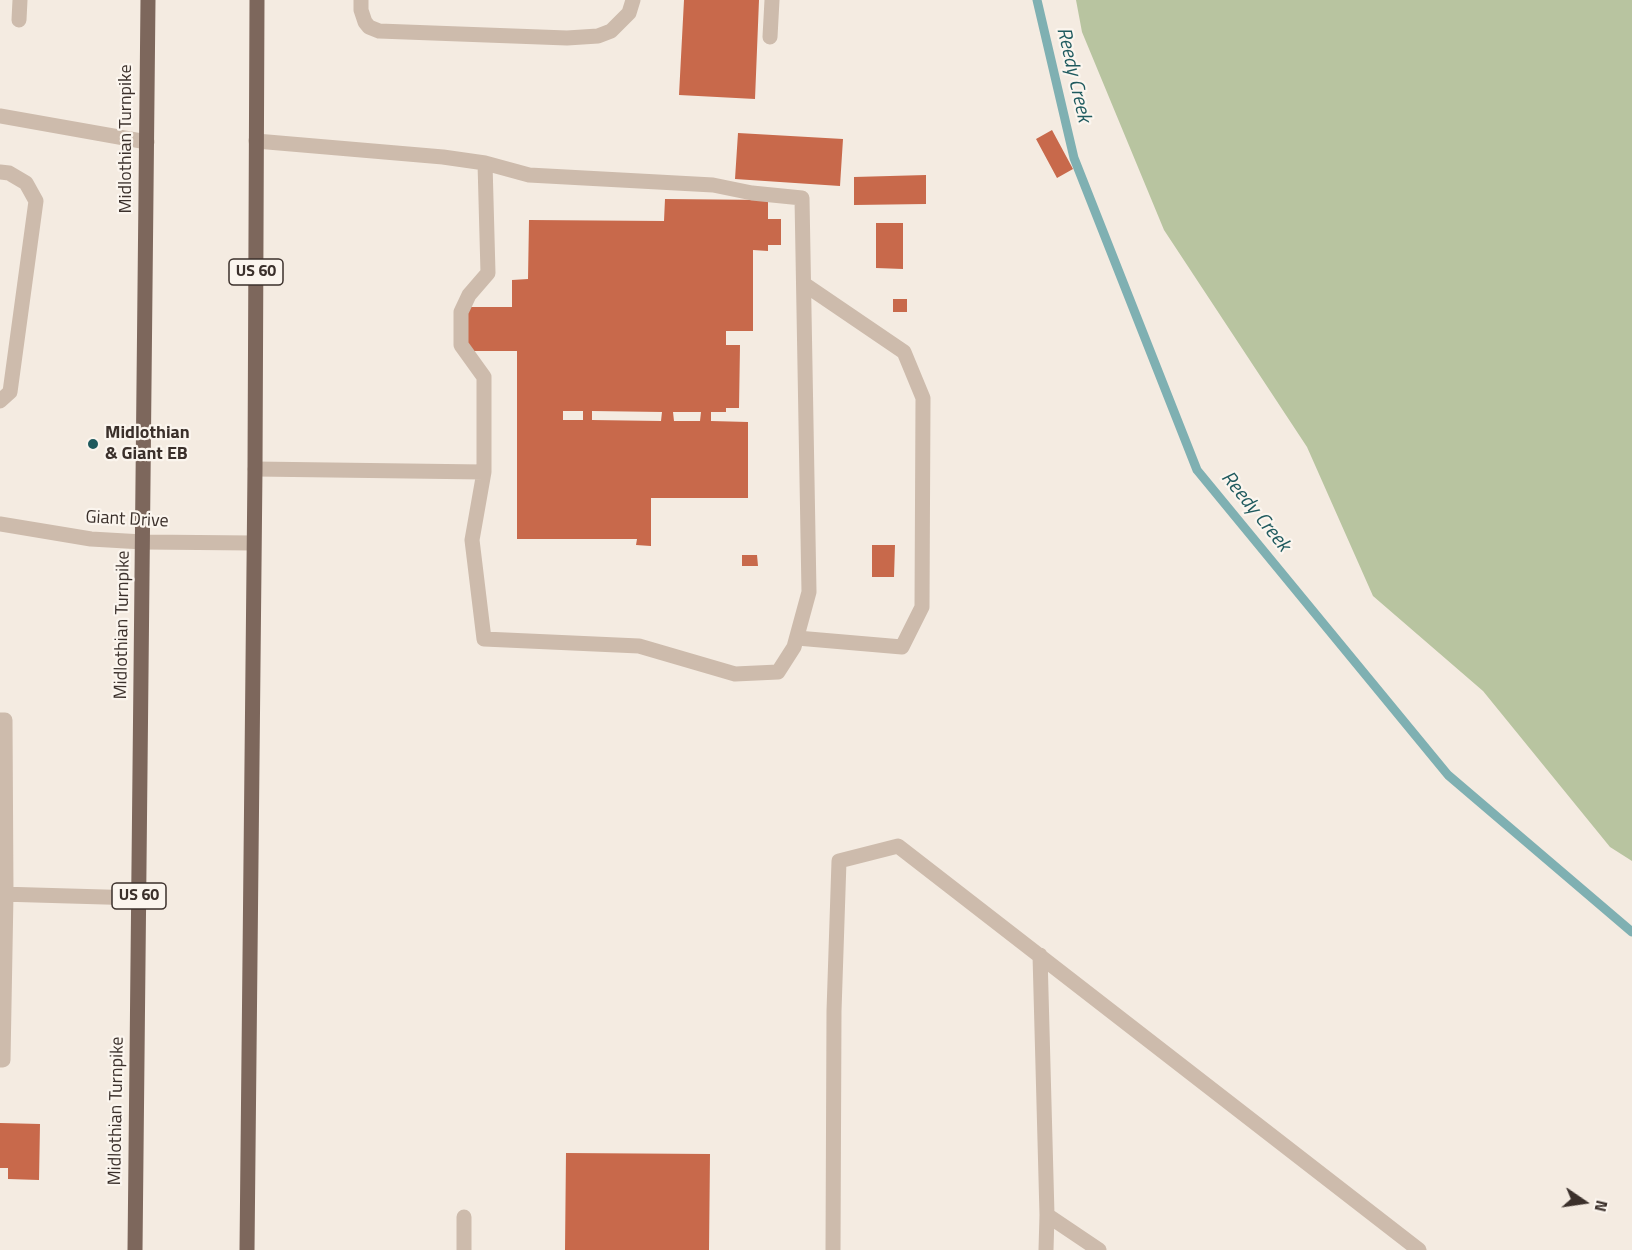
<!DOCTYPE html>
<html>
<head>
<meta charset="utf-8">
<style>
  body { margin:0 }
  #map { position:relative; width:1632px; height:1250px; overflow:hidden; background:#f4ebe1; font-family:"Titillium Web",sans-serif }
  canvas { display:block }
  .north { position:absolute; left:1554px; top:1172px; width:60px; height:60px; -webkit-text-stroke:4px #fbf5ee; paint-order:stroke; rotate:103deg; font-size:16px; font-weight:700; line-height:24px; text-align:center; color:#3b302b }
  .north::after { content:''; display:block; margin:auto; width:21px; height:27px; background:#3b302b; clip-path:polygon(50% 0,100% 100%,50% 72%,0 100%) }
</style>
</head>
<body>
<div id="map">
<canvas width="1632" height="1250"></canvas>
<div class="north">N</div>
</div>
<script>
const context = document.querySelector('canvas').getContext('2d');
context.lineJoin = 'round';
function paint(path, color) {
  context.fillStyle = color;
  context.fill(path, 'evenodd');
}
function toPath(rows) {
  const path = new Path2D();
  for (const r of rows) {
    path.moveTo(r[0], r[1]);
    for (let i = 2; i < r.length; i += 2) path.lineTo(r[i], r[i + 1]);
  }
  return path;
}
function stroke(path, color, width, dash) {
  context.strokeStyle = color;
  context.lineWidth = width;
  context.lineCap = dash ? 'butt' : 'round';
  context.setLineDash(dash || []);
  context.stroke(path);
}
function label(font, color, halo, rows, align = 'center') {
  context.font = font + ' "Titillium Web",sans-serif';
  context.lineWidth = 4.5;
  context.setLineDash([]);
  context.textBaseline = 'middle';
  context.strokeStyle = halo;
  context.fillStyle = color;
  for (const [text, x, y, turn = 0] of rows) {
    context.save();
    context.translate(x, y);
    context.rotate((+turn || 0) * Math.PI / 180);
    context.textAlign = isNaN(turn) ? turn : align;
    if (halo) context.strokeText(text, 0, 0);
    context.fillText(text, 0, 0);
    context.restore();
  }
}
paint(toPath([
  [1076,0,1632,0,1632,861,1610,847,1483,691,1373,596,1307,447,1164,230,1082,32]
]), '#b8c4a0');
stroke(toPath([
  [1037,0,1074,158,1197,470,1448,775,1632,932]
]), '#7fb0b2', 9);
paint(toPath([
  [684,0,759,0,755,99,679,95],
  [1052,130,1073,169,1057,178,1036,139],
  [738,133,843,139,840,186,735,179],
  [926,175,926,204,854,205,854,177],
  [665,199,768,200,768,219,781,219,781,245,768,245,768,251,753,250,753,331,726,331,726,345,740,345,739,408,726,408,726,412,711,412,711,421,748,422,748,498,651,498,651,546,636,545,637,539,517,539,517,351,467,351,467,307,512,307,512,280,528,279,529,220,664,221],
  [563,411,583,411,583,420,563,420],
  [592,411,662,412,661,421,592,420],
  [673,412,701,412,700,421,674,421],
  [876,223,903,223,903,269,876,268],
  [893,299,907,299,907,312,893,312],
  [872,545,895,545,894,577,872,577],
  [742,555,757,555,758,566,742,566],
  [0,1123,40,1124,39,1180,8,1179,8,1168,0,1168],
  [566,1153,710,1154,709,1250,565,1250]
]), '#c8694b');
stroke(toPath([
  [361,0,361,10,365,22,369,27,379,31,567,38,598,36,611,31,629,13,633,0],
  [19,20,20,0],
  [770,37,772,0],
  [0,116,147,142],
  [0,172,9,173,26,183,36,201,10,392,0,401],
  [255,469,484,472,472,540,484,639,639,646,735,674,778,672,794,647,809,592,802,198,752,193,713,185,529,175,485,163,443,157,256,141],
  [484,472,484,377,461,345,461,312,469,295,488,273,485,163],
  [797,638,902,647,922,607,923,398,904,352,804,284],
  [0,720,5,720,6,894,3,1060,0,1060],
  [0,894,139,898],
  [1040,955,1047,1215,1099,1250],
  [464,1250,464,1217],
  [833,1250,834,1011,839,861,898,846,1419,1250],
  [1046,1250,1047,1215]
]), '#cdbbac', 15);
stroke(toPath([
  [0,524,91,539,143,542,253,543]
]), '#cdbbac', 15);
stroke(toPath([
  [135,1250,148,0],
  [247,1250,255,469,257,0]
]), '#7d675c', 15);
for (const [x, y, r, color] of [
  [93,444,6,"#1f5a5e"]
]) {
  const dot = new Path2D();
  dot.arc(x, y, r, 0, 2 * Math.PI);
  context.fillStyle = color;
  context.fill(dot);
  stroke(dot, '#fbf5ee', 2);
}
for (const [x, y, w] of [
  [256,272,54],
  [139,896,54]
]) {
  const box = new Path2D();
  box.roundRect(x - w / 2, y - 13, w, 26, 4.5);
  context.fillStyle = '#fbf5ee';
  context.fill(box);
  stroke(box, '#3b302b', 1.5);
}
label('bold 16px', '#3b302b', null, [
  ["US 60",256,272],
  ["US 60",139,896]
]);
label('18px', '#3b302b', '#fbf5ee', [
  ["Midlothian Turnpike",127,139,-90],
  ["Giant Drive",127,520,3],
  ["Midlothian Turnpike",123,625,-89],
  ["Midlothian Turnpike",117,1111,-89]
]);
label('bold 18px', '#3b302b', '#fbf5ee', [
  ["Midlothian",105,434],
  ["& Giant EB",105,455]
], 'left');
label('italic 20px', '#1f5a5e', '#fbf5ee', [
  ["Reedy Creek",1073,75,77],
  ["Reedy Creek",1255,512,51]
]);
</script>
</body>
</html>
